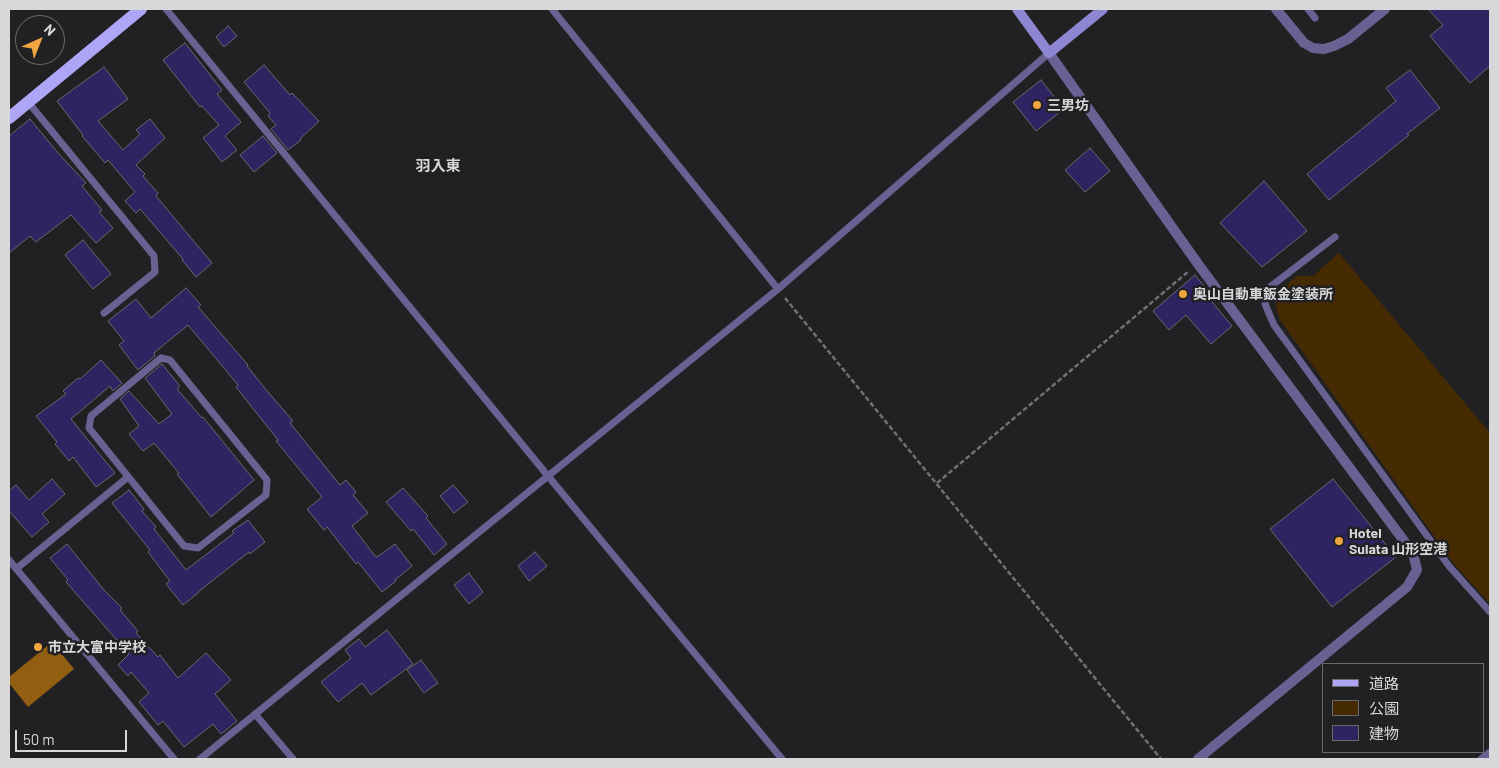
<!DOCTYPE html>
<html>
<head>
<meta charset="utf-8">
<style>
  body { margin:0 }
  #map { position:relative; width:1499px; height:768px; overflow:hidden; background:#212123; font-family:Barlow,"Noto Sans JP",sans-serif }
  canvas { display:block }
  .frame { position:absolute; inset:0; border:10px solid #d8d8da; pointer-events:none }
  .legend { position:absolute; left:1322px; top:663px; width:162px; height:90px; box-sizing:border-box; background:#212123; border:1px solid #6a6a6c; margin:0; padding:6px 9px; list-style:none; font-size:15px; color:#d8d8da }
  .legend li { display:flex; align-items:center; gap:10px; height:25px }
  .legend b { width:25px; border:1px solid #6a6a6c }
  .north { position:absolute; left:15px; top:15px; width:50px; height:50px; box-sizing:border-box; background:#212123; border:1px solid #6a6a6c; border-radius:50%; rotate:44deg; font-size:14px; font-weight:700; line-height:20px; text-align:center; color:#d8d8da }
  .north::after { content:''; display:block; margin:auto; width:18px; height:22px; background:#f1a540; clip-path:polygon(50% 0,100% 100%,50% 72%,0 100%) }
  .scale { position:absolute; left:15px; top:730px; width:112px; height:22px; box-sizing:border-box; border:2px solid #d8d8da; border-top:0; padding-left:6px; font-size:15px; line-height:18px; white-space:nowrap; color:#d8d8da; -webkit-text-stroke:4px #212123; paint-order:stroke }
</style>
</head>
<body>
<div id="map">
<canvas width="1499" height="768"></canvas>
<div class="frame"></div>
<ul class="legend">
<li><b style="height:6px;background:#aea5f6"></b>道路</li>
<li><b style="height:14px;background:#462a02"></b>公園</li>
<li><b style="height:14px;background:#302362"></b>建物</li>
</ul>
<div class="north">N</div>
<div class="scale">50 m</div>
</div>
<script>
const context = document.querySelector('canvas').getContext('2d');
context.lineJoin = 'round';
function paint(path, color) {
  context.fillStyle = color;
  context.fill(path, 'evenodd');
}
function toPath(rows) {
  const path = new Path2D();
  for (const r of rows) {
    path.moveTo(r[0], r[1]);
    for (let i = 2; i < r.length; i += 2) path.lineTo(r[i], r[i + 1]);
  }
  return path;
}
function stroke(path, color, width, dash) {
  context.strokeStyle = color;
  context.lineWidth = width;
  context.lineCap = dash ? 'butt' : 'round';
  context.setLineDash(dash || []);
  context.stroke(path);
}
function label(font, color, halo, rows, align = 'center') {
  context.font = font + ' Barlow,"Noto Sans JP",sans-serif';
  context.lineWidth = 5;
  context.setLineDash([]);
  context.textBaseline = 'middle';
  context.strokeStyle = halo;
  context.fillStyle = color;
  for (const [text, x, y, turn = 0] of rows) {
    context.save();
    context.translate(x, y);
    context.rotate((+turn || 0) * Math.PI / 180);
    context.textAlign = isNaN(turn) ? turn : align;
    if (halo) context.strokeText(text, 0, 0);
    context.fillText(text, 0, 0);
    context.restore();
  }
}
paint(toPath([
  [1339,253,1490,433,1490,604,1454,564,1280,320,1276,306,1277,295,1282,289,1297,276,1313,276]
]), '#462a02');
paint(toPath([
  [52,642,74,669,28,707,9,683,9,677]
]), '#915e12');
const building = toPath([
  [1428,9,1490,9,1490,66,1470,83,1430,36,1443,25,1428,9],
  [228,26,237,36,224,47,216,37,228,26],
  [185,43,222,90,217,94,241,122,225,136,237,150,222,162,203,138,219,125,202,106,200,107,163,60,185,43],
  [264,65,290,95,292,93,319,121,300,139,301,140,288,150,271,129,276,125,268,116,270,113,244,82,264,65],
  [104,67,128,99,98,121,123,150,140,134,136,130,150,119,165,138,136,165,145,174,143,176,158,193,156,196,212,263,196,277,182,260,183,259,140,209,136,213,125,201,135,192,108,160,105,163,82,136,83,135,57,101,104,67],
  [1410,70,1440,108,1407,134,1409,135,1329,200,1307,174,1396,101,1386,88,1410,70],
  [1041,80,1064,109,1036,131,1013,102,1041,80],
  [30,119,58,153,86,183,82,186,102,210,99,212,113,228,96,243,71,215,36,242,30,236,9,253,9,136,30,119],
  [263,136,277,153,254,172,240,155,263,136],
  [1090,148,1110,171,1085,192,1065,170,1090,148],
  [1264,181,1307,231,1262,267,1220,223,1264,181],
  [83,240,111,274,93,289,65,255,83,240],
  [1195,275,1211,294,1208,297,1232,326,1211,344,1186,315,1169,330,1153,311,1195,275],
  [186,288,201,305,198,307,248,365,247,366,268,392,293,421,290,423,340,485,346,480,356,492,353,495,368,513,352,526,375,556,377,557,395,544,412,566,395,580,396,581,382,592,358,562,356,564,327,527,324,530,307,509,322,497,276,441,278,440,236,387,238,385,188,325,154,353,155,356,138,370,119,345,124,341,108,321,136,299,151,318,186,288],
  [101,360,122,383,113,391,110,386,71,419,115,473,96,487,73,457,69,461,55,444,57,442,36,416,66,394,63,391,78,378,80,379,101,360],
  [162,364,180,386,177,389,202,418,203,417,254,480,211,517,177,474,179,473,154,443,143,451,129,434,139,426,120,399,129,391,159,424,172,414,145,378,162,364],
  [52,479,65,494,42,514,49,522,32,537,9,511,9,491,16,485,29,500,52,479],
  [1333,479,1396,557,1332,607,1270,529,1333,479],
  [453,485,468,502,454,513,440,496,453,485],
  [403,488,428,516,426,518,447,544,434,555,413,529,411,531,386,502,403,488],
  [129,490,144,509,142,511,156,527,154,529,186,570,234,533,232,531,248,520,265,542,250,554,249,552,198,592,199,592,183,605,166,584,170,581,148,552,150,550,112,503,129,490],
  [67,544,104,590,122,608,120,610,138,631,136,633,158,657,160,655,178,678,206,653,231,680,215,694,237,721,221,734,213,724,184,747,163,721,158,725,139,702,149,693,131,672,128,676,118,665,129,654,66,582,68,580,50,558,67,544],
  [535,552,547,566,529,581,518,566,535,552],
  [469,573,483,592,469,604,454,585,469,573],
  [387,630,413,664,371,695,362,683,338,702,321,682,351,658,345,650,359,639,365,647,387,630],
  [421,660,438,683,424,693,407,670,421,660]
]);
paint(building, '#302362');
stroke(building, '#69696c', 1);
stroke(toPath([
  [785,298,1161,759],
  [937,483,1189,271]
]), '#717173', 2.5, [5, 2.5]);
stroke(toPath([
  [166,9,548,476,782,759],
  [552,9,778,289],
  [1308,9,1315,18],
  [28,102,154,256,155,272,104,313],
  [1335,237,1270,287,1265,304,1274,325,1449,566,1490,612],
  [161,358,170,360,267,480,266,495,198,548,184,546,89,428,91,416,161,358],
  [9,560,174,759],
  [16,569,128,477],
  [255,714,293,759],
  [200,759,778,289,1049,53],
  [1481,759,1490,752]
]), '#676292', 7);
stroke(toPath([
  [1276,9,1304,43,1313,48,1324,49,1334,46,1348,39,1385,9],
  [1049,53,1198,264,1413,553,1417,570,1407,587,1198,759]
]), '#676292', 10);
stroke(toPath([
  [1017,9,1049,53,1103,9]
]), '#8f86d3', 10);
stroke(toPath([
  [9,118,141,9]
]), '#aea5f6', 12);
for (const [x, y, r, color] of [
  [1037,105,5,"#f1a540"],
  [1183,294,5,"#f1a540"],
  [1339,541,5,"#f1a540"],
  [38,647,5,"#f1a540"]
]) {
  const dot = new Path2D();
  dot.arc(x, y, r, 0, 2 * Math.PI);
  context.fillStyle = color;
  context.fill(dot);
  stroke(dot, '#212123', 2);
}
label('bold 14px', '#d8d8da', '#212123', [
  ["三男坊",1047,105],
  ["奥山自動車鈑金塗装所",1193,294],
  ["Hotel",1349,533],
  ["Sulata 山形空港",1349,549],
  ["市立大富中学校",48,647]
], 'left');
label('bold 15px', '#d8d8da', '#212123', [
  ["羽入東",438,166]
]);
</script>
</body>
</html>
